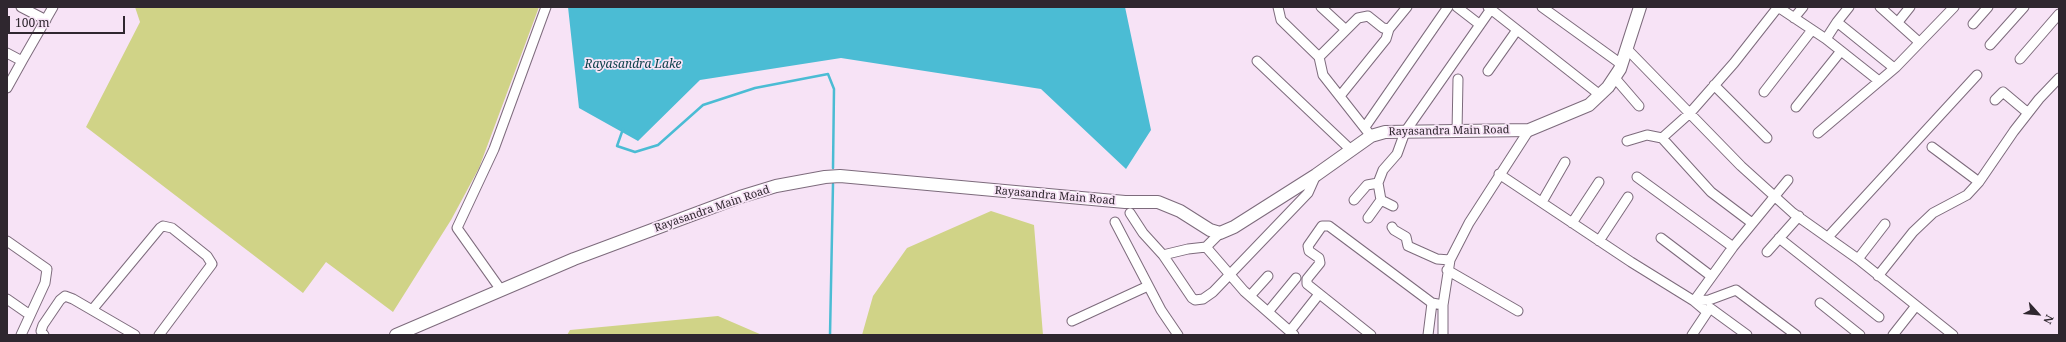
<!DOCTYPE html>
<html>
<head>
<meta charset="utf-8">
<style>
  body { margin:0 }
  #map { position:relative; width:2066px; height:342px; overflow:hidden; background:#f7e3f6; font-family:"Noto Serif",serif }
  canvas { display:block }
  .frame { position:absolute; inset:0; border:8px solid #2f272f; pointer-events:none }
  .north { position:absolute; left:2018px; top:294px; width:40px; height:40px; -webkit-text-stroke:3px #f7e3f6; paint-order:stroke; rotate:117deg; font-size:11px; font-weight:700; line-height:16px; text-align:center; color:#2f272f }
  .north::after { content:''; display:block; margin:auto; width:14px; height:18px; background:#2f272f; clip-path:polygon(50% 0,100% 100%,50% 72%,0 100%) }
  .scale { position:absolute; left:8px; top:16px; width:117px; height:18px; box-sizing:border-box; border:2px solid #2f272f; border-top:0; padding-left:5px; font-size:12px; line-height:14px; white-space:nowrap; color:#2f272f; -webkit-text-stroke:3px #f7e3f6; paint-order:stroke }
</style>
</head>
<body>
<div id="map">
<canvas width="2066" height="342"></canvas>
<div class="frame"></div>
<div class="north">N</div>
<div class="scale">100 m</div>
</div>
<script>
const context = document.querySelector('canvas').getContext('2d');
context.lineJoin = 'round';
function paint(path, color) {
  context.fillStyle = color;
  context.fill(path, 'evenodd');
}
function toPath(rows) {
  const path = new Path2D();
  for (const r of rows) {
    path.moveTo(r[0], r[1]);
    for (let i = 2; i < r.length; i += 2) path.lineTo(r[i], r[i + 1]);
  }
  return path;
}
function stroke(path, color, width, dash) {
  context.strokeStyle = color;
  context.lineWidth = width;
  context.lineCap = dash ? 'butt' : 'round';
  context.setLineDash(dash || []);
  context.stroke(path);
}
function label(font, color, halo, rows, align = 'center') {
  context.font = font + ' "Noto Serif",serif';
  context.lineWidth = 3.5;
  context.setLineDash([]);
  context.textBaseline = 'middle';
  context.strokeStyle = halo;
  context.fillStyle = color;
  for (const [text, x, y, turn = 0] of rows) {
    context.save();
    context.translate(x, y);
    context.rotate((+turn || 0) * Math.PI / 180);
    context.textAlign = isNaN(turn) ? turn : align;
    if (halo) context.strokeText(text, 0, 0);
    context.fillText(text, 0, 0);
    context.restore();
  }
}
paint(toPath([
  [135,7,539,7,479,168,451,220,393,312,326,262,303,293,86,127,140,22],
  [991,211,1034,225,1043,335,862,335,873,296,907,248],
  [718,316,762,335,567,335,570,330]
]), '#d0d387');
paint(toPath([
  [568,7,1125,7,1151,130,1126,169,1041,89,841,58,700,80,638,141,579,108]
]), '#4bbcd4');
stroke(toPath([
  [623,129,617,146,635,152,658,145,703,105,755,88,828,74,834,89,833,168],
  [830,335,833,184]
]), '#4bbcd4', 2.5);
const street = toPath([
  [21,7,46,20],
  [1278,7,1281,20,1319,57,1323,75,1371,136],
  [1321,7,1346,30],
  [1457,7,1479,24],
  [1488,7,1600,95],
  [1542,7,1621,64],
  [1778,7,1826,39,1879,81],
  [1880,7,1919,42],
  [1794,18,1803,7],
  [1837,22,1849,7],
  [1898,22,1910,7],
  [1973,24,1988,7],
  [1826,39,1837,22,1894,68],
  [1990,45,2024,7],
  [1626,48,1741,166,1793,213,1858,259,1953,335],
  [7,53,22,61,7,88],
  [1319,57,1358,18,1368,16,1383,28,1389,29,1407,7],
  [2020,59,2059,14],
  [22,61,53,7],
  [1257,61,1351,150],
  [1488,71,1517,30],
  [1614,77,1639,106],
  [1714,85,1767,138],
  [1764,92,1812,30],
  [1340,96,1386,39,1389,29],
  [1995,100,2003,92,2028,113],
  [1796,107,1841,51],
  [1365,127,1448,7],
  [1457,132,1458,79],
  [1818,133,1896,67,1954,7],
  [1627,141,1647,135,1662,138],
  [1932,147,1979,182],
  [1499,174,1631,262,1694,301,1709,300,1736,290,1796,335],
  [1637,177,1733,247],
  [1354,200,1367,185,1378,183],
  [1381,200,1393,206],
  [1542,202,1565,162],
  [1130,213,1143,233,1163,255,1192,298,1195,300,1203,299,1213,292,1308,193,1316,175],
  [1368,218,1381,200,1378,183,1383,170,1397,154,1405,132,1491,9],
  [1115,222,1161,310,1178,335],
  [1572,223,1599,182],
  [1752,223,1711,192,1662,138,1690,113,1734,63,1778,7],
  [1392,227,1394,230,1406,237,1408,246,1437,259,1450,260],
  [1828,237,1977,75],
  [1661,238,1711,276],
  [1779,238,1879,317],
  [7,241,47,269,45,283,21,335],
  [1599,241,1628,197],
  [1206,247,1244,291,1294,335],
  [1767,252,1799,216],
  [1163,255,1188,249,1206,247,1220,233],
  [1858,259,1885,224],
  [1447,270,1518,311],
  [1878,276,1913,232,1933,213,1967,195,1979,182,2014,131,2039,99,2059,78],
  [501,290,457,228,494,149,546,7],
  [1250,296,1268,276],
  [7,299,30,315],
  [1820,303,1860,335],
  [92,310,160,228,163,226,172,228,207,256,212,264,159,335],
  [1268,312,1296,278],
  [1707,312,1694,301,1733,247,1788,180],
  [1072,321,1148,286],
  [1290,331,1316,298],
  [44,335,41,331,43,325,60,300,65,296,73,299,135,335],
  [1371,335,1307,284,1307,279,1320,263,1319,258,1309,251,1308,246,1322,226,1329,226,1432,303,1443,305],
  [1428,335,1432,303],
  [1443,335,1443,305,1450,260,1469,223,1529,130],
  [1692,335,1710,308,1747,335],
  [1893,335,1915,307]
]);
const secondary = toPath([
  [396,335,574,259,740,197,776,186,825,177,840,176,1125,202,1158,202,1180,211,1210,230,1220,233,1234,227,1316,175,1371,136,1385,132,1529,130,1589,105,1608,87,1620,69,1640,7]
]);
stroke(street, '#7d6b7c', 11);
stroke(secondary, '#7d6b7c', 14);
stroke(street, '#fff', 9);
stroke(secondary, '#fff', 12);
label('11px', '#2f272f', '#f7e3f6', [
  ["Rayasandra Main Road",1449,131,-1],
  ["Rayasandra Main Road",1055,196,5],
  ["Rayasandra Main Road",712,209,-19]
]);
label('italic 12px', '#0d414b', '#f7e3f6', [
  ["Rayasandra Lake",633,65]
]);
</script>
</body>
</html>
